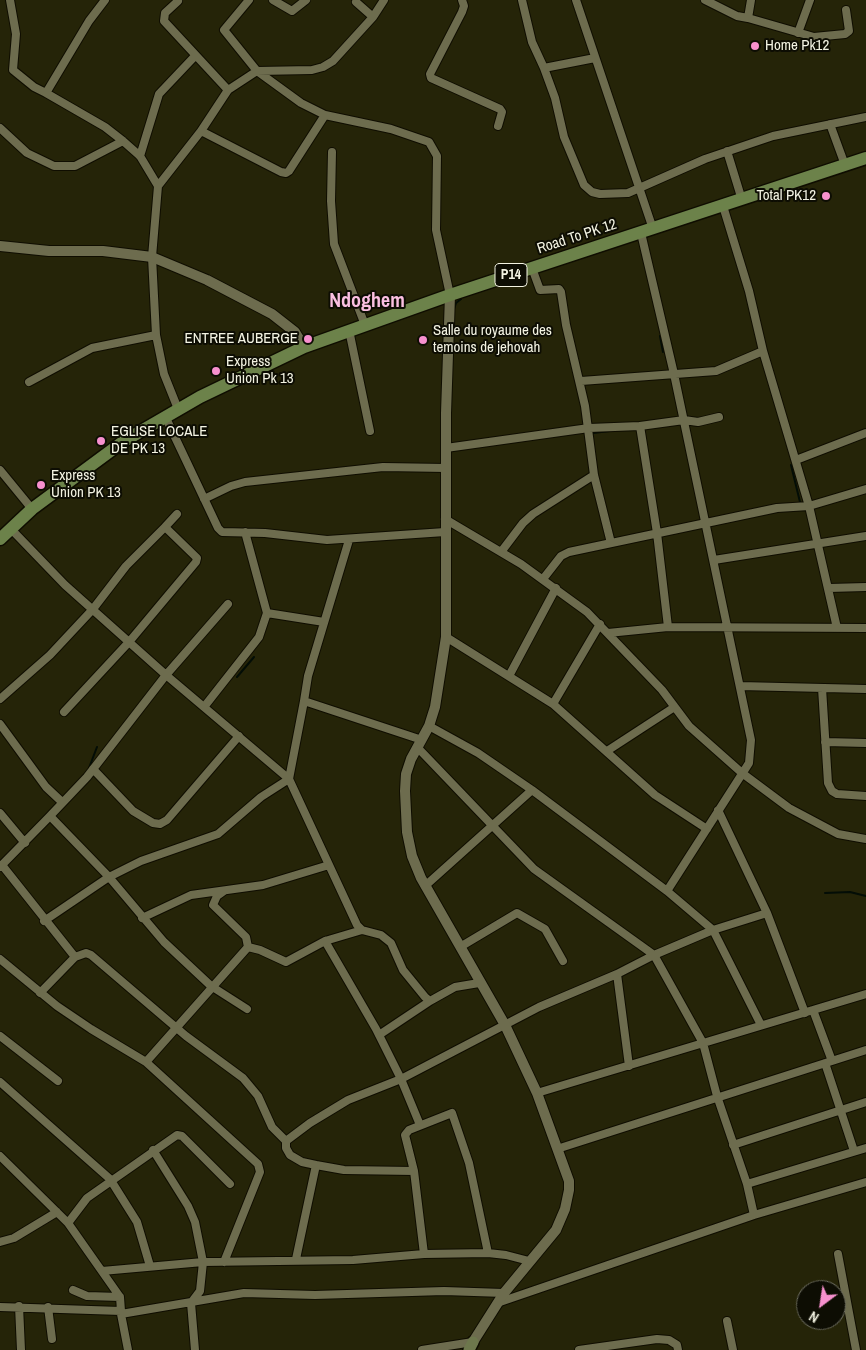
<!DOCTYPE html>
<html>
<head>
<meta charset="utf-8">
<style>
  body { margin:0 }
  #map { position:relative; width:866px; height:1350px; overflow:hidden; background:#252408; font-family:"Archivo Narrow",sans-serif }
  canvas { display:block }
  .north { position:absolute; left:796px; top:1280px; width:50px; height:50px; box-sizing:border-box; background:#0d0d03; border:1px solid #69695c; border-radius:50%; rotate:211deg; font-size:14px; font-weight:700; line-height:20px; text-align:center; color:#f3f3e2 }
  .north::after { content:''; display:block; margin:auto; width:18px; height:22px; background:#f790ce; clip-path:polygon(50% 0,100% 100%,50% 72%,0 100%) }
</style>
</head>
<body>
<div id="map">
<canvas width="866" height="1350"></canvas>
<div class="north">N</div>
</div>
<script>
const context = document.querySelector('canvas').getContext('2d');
context.lineJoin = 'round';
function toPath(rows) {
  const path = new Path2D();
  for (const r of rows) {
    path.moveTo(r[0], r[1]);
    for (let i = 2; i < r.length; i += 2) path.lineTo(r[i], r[i + 1]);
  }
  return path;
}
function stroke(path, color, width, dash) {
  context.strokeStyle = color;
  context.lineWidth = width;
  context.lineCap = dash ? 'butt' : 'round';
  context.setLineDash(dash || []);
  context.stroke(path);
}
function label(font, color, halo, rows, align = 'center') {
  context.font = font + ' "Archivo Narrow",sans-serif';
  context.lineWidth = 4;
  context.setLineDash([]);
  context.textBaseline = 'middle';
  context.strokeStyle = halo;
  context.fillStyle = color;
  for (const [text, x, y, turn = 0] of rows) {
    context.save();
    context.translate(x, y);
    context.rotate((+turn || 0) * Math.PI / 180);
    context.textAlign = isNaN(turn) ? turn : align;
    if (halo) context.strokeText(text, 0, 0);
    context.fillText(text, 0, 0);
    context.restore();
  }
}
stroke(toPath([
  [454,309,456,303,461,299],
  [660,336,663,352],
  [593,433,610,431],
  [791,465,800,502],
  [237,677,254,657],
  [89,768,97,747],
  [825,893,850,892,866,896]
]), '#030d06', 2);
const minor = toPath([
  [10,0,16,34,13,70,34,87,46,93],
  [105,0,89,21,46,93,105,127,123,141,140,156,158,186,152,257,156,335,164,374,178,409],
  [273,0,292,11,306,0],
  [462,0,464,6,462,12,430,74,431,78,500,109,502,112,498,126],
  [522,0,532,42,544,68,595,58],
  [576,0,653,229],
  [705,0,737,16,748,18,814,37,845,34,849,31,846,10],
  [178,1,165,13,164,21,228,90],
  [356,2,373,17],
  [748,18,751,0],
  [798,33,810,0],
  [544,68,555,98,564,137,584,185,592,192,600,194,628,193,705,159,773,136,866,117],
  [325,115,301,103,257,71,312,70,323,67,333,61,373,17,384,0],
  [830,124,845,165],
  [0,128,27,153,54,166,75,166,123,141],
  [201,131,281,172,286,173,289,171,325,115,391,129,429,142,437,156,436,230,450,295],
  [727,151,742,200],
  [332,152,331,201,334,244,365,325],
  [140,156,159,94,195,56],
  [158,186,201,131,228,90,257,71,224,30,249,0],
  [723,206,749,291,763,351],
  [641,233,674,374,751,740,749,763,667,891],
  [532,268,540,290,559,289,561,292,566,325,585,406,594,475,611,543],
  [349,330,370,431],
  [581,381,716,371,763,351,809,506,837,628],
  [29,382,92,348,156,335],
  [165,416,218,528,222,532,265,533,327,540,445,532],
  [640,426,657,533,668,627,866,628],
  [446,448,589,428,640,426,684,420,698,422,719,417],
  [796,460,866,433],
  [0,470,32,509],
  [204,499,231,486,245,482,383,467,446,468],
  [445,519,521,564,587,612,662,690,689,726,742,773,789,808,838,834,866,839],
  [11,529,65,585,166,675,289,779,357,925,362,930,381,935,391,943,403,970,425,997,430,1001,455,987,479,983],
  [245,532,267,613],
  [349,540,308,676,304,701,422,740],
  [501,552,523,523,533,514,594,475],
  [714,560,866,536],
  [543,579,561,556,569,552,777,508,809,506,866,489],
  [829,588,866,587],
  [608,633,668,627],
  [446,637,553,704,655,795,707,829],
  [509,676,556,588],
  [740,686,866,689],
  [822,688,828,783,832,791,837,794,866,796],
  [0,699,50,655,93,609,126,566,165,527],
  [553,704,600,624],
  [204,707,259,637,267,613,324,622],
  [64,712,129,642,196,562,197,558,165,527,177,514],
  [0,724,46,787,62,802],
  [429,726,478,753,532,790,667,891,713,930,761,1025],
  [825,742,866,743],
  [417,747,534,869,654,955,703,1043,717,1096,747,1184,754,1215,500,1302],
  [607,751,673,708],
  [93,769,133,811,153,823,160,824,167,820,239,736],
  [718,810,767,913,805,1013],
  [0,813,25,843],
  [50,816,87,777,166,675,228,604],
  [2,865,75,957],
  [0,867,50,816,109,877,164,942,211,986,247,1009],
  [425,886,532,790],
  [224,891,217,896,213,905,246,937,248,947],
  [142,918,191,895,263,885,329,865],
  [44,921,109,877,141,861,218,834,261,797,289,779,304,701],
  [325,941,376,1029,401,1079,420,1125],
  [248,947,260,950,286,962,325,941,362,930],
  [460,947,517,913,545,929,563,961],
  [0,959,57,1006,91,1029,146,1062,258,1164,260,1172,224,1262],
  [617,974,629,1066],
  [40,993,75,957,86,953,91,955,186,1036,243,1078,258,1096,272,1127,286,1141],
  [813,1010,832,1061],
  [379,1035,430,1001],
  [0,1036,58,1081],
  [146,1062,248,947],
  [825,1063,854,1151],
  [0,1082,110,1179,137,1222,150,1266],
  [537,1093,866,994],
  [733,1145,866,1102],
  [557,1149,866,1050],
  [153,1150,188,1206,195,1222,203,1262,200,1291,191,1303,195,1350],
  [0,1156,68,1223,120,1297,121,1311],
  [316,1165,302,1162,290,1155,286,1148,286,1141,310,1123,348,1100,401,1079,539,1007,617,974,654,955,713,930,767,913],
  [747,1184,866,1148],
  [754,1215,866,1182],
  [68,1223,87,1198,177,1135,182,1136,230,1184],
  [0,1242,14,1238,57,1212],
  [424,1254,414,1171,405,1135,409,1130,452,1113,469,1163,488,1253],
  [838,1254,856,1350],
  [296,1259,316,1165,344,1170,414,1171],
  [102,1271,203,1262,353,1260,424,1254,488,1253,506,1255,529,1261],
  [73,1290,87,1296,120,1297],
  [19,1306,21,1350],
  [0,1307,121,1311,121,1314,244,1293,315,1295,444,1291,504,1293],
  [48,1307,52,1339],
  [121,1314,128,1350],
  [727,1321,733,1350],
  [422,1350,473,1342],
  [579,1350,657,1339,669,1340,677,1345,678,1350]
]);
const tertiary = toPath([
  [0,246,49,251,103,251,152,257,207,280,272,314,295,332,304,347],
  [450,295,446,413,446,637,435,707,429,726,411,759,406,774,405,791,407,832,412,856,421,878,505,1025,537,1093,569,1181,569,1190,565,1209,556,1230,504,1293,473,1342]
]);
const secondary = toPath([
  [469,1350,473,1342]
]);
const primary = toPath([
  [0,539,32,509,124,441,200,397,304,347,450,295,866,158]
]);
stroke(minor, '#0f0d00', 10);
stroke(tertiary, '#0f0d00', 12);
stroke(secondary, '#0f0d00', 14);
stroke(primary, '#0f0d00', 15);
stroke(minor, '#6d6c4e', 8);
stroke(tertiary, '#6d6c4e', 10);
stroke(secondary, '#6d774c', 11);
stroke(primary, '#6c824a', 12);
for (const [x, y, r, color] of [
  [755,46,5,"#f790ce"],
  [826,196,5,"#f790ce"],
  [308,339,5,"#f790ce"],
  [423,340,5,"#f790ce"],
  [216,371,5,"#f790ce"],
  [101,441,5,"#f790ce"],
  [41,485,5,"#f790ce"]
]) {
  const dot = new Path2D();
  dot.arc(x, y, r, 0, 2 * Math.PI);
  context.fillStyle = color;
  context.fill(dot);
  stroke(dot, '#0d0d03', 2);
}
for (const [x, y, w] of [
  [511,275,32]
]) {
  const box = new Path2D();
  box.roundRect(x - w / 2, y - 11.5, w, 23, 4);
  context.fillStyle = '#0d0d03';
  context.fill(box);
  stroke(box, '#f3f3e2', 1);
}
label('bold 14px', '#f3f3e2', null, [
  ["P14",511,275]
]);
label('15px', '#f3f3e2', '#0d0d03', [
  ["Home Pk12",765,46],
  ["Total PK12",816,196,"right"],
  ["Salle du royaume des",433,331],
  ["temoins de jehovah",433,348],
  ["ENTREE AUBERGE",298,339,"right"],
  ["Express",226,362],
  ["Union Pk 13",226,379],
  ["EGLISE LOCALE",111,432],
  ["DE PK 13",111,449],
  ["Express",51,476],
  ["Union PK 13",51,493]
], 'left');
label('15px', '#f3f3e2', '#0d0d03', [
  ["Road To PK 12",577,237,-18]
]);
label('bold 20px', '#fabfe1', '#0d0d03', [
  ["Ndoghem",367,302]
]);
</script>
</body>
</html>
